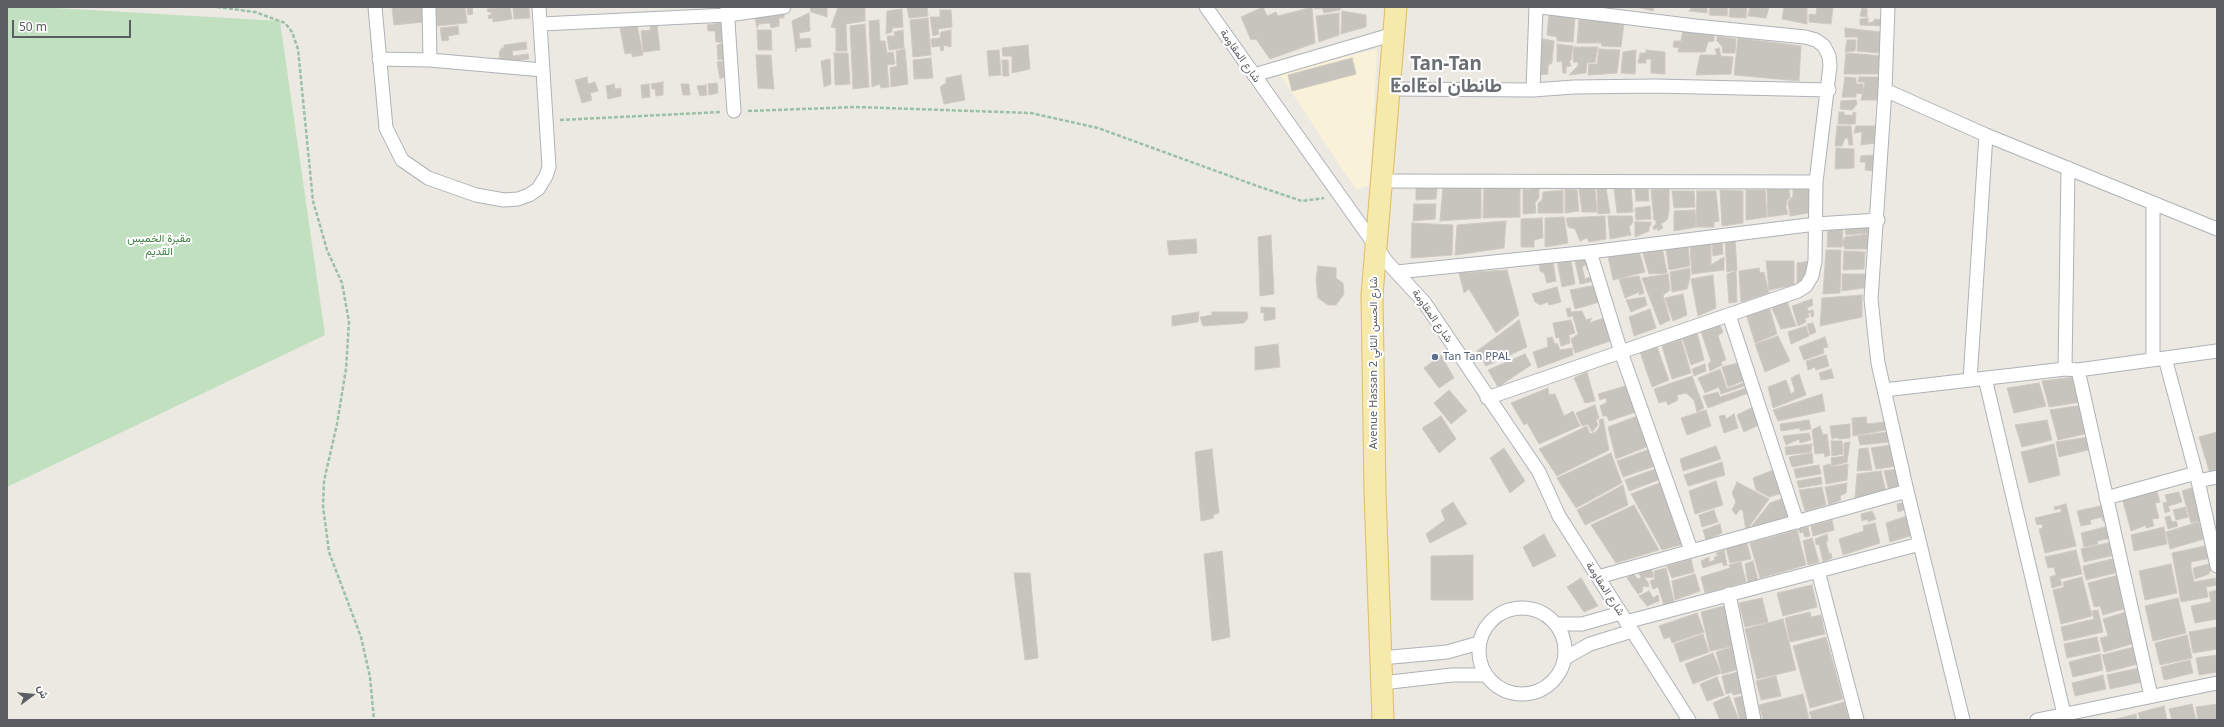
<!DOCTYPE html>
<html>
<head>
<meta charset="utf-8">
<style>
  body { margin:0 }
  #map { position:relative; width:2224px; height:727px; overflow:hidden; background:#ebe9e2; font-family:"Noto Sans",Vazirmatn,sans-serif }
  canvas { display:block }
  .frame { position:absolute; inset:0; border:8px solid #5a5d61; pointer-events:none }
  .north { position:absolute; left:12px; top:675px; width:40px; height:40px; -webkit-text-stroke:3px #fff; paint-order:stroke; rotate:74deg; font-size:11px; font-weight:700; line-height:16px; text-align:center; color:#5a5d61 }
  .north::after { content:''; display:block; margin:auto; width:14px; height:18px; background:#5a5d61; clip-path:polygon(50% 0,100% 100%,50% 72%,0 100%) }
  .scale { position:absolute; left:12px; top:20px; width:119px; height:18px; box-sizing:border-box; border:2px solid #5a5d61; border-top:0; padding-left:5px; font-size:12px; line-height:14px; white-space:nowrap; color:#5a5d61; -webkit-text-stroke:3px #fff; paint-order:stroke }
</style>
</head>
<body>
<div id="map">
<canvas width="2224" height="727"></canvas>
<div class="frame"></div>
<div class="north">ش</div>
<div class="scale">50 m</div>
</div>
<script>
const context = document.querySelector('canvas').getContext('2d');
context.lineJoin = 'round';
function paint(path, color) {
  context.fillStyle = color;
  context.fill(path, 'evenodd');
}
function toPath(rows) {
  const path = new Path2D();
  for (const r of rows) {
    if (r.length === 3) {
      path.moveTo(r[0] + r[2], r[1]);
      path.arc(r[0], r[1], r[2], 0, 2 * Math.PI);
      continue;
    }
    path.moveTo(r[0], r[1]);
    for (let i = 2; i < r.length; i += 2) path.lineTo(r[i], r[i + 1]);
  }
  return path;
}
function stroke(path, color, width, dash) {
  context.strokeStyle = color;
  context.lineWidth = width;
  context.lineCap = dash ? 'butt' : 'round';
  context.setLineDash(dash || []);
  context.stroke(path);
}
function label(font, color, halo, rows, align = 'center') {
  context.font = font + ' "Noto Sans",Vazirmatn,"Noto Sans Tifinagh",sans-serif';
  context.lineWidth = 4;
  context.setLineDash([]);
  context.textBaseline = 'middle';
  context.strokeStyle = halo;
  context.fillStyle = color;
  for (const [text, x, y, turn = 0] of rows) {
    context.save();
    context.translate(x, y);
    context.rotate((+turn || 0) * Math.PI / 180);
    context.textAlign = isNaN(turn) ? turn : align;
    if (halo) context.strokeText(text, 0, 0);
    context.fillText(text, 0, 0);
    context.restore();
  }
}
paint(toPath([
  [1377,49,1370,185,1356,190,1279,73]
]), '#f9f1d8');
paint(toPath([
  [7,7,39,7,280,21,325,335,7,487]
]), '#c1e0c0');
const building = toPath([
  [392,7,422,7,424,22,394,25,392,7],
  [465,7,467,23,437,26,435,8,465,7],
  [467,7,472,7,473,14,468,15,467,7],
  [510,7,512,19,493,22,493,18,489,19,488,15,492,15,491,12,488,12,487,9,510,7],
  [513,7,529,7,530,18,514,19,513,7],
  [810,7,827,7,827,17,811,12,810,7],
  [838,7,865,7,865,21,846,24,847,51,836,51,836,28,831,27,838,7],
  [907,7,927,7,928,16,909,18,907,7],
  [1263,7,1267,16,1276,12,1278,16,1312,7,1315,43,1270,59,1256,39,1251,40,1241,17,1263,7],
  [1315,7,1341,7,1340,10,1324,13,1322,8,1315,9,1315,7],
  [1637,7,1654,7,1653,11,1637,7],
  [1692,7,1707,7,1707,13,1689,11,1692,7],
  [1710,7,1728,7,1727,16,1709,15,1710,7],
  [1730,7,1747,7,1746,18,1729,17,1730,7],
  [1750,7,1769,7,1766,18,1748,16,1750,7],
  [1784,7,1807,7,1807,24,1782,19,1784,7],
  [1817,7,1833,7,1831,24,1809,22,1809,14,1816,15,1817,7],
  [1862,8,1867,9,1867,17,1860,16,1862,8],
  [902,9,903,27,892,28,892,32,886,34,887,11,902,9],
  [940,10,951,10,952,27,938,29,939,34,933,36,930,17,940,17,940,10],
  [1342,11,1366,15,1366,27,1341,34,1342,11],
  [784,13,784,18,779,18,779,26,771,28,770,23,759,24,757,28,755,17,784,13],
  [809,13,810,31,799,33,800,39,810,38,811,47,797,48,796,52,792,21,809,13],
  [1339,13,1339,35,1319,42,1316,16,1339,13],
  [1549,13,1575,17,1573,42,1557,41,1557,37,1547,35,1549,13],
  [928,18,931,55,913,57,910,20,928,18],
  [1868,18,1868,23,1873,22,1875,19,1884,20,1884,26,1860,25,1860,19,1868,18],
  [1579,19,1609,22,1610,19,1624,23,1621,47,1602,46,1601,43,1577,43,1579,19],
  [879,20,880,41,885,41,887,53,893,52,895,64,887,65,889,87,881,88,880,84,872,87,869,21,879,20],
  [721,23,723,42,716,42,715,31,708,31,707,25,721,23],
  [865,24,869,87,853,89,850,26,865,24],
  [637,25,643,55,632,57,632,53,625,54,620,28,637,25],
  [657,25,660,50,643,52,641,31,651,30,650,26,657,25],
  [458,26,459,34,448,36,449,40,442,41,440,28,458,26],
  [1845,28,1881,32,1881,48,1878,53,1857,51,1858,37,1845,37,1845,28],
  [757,30,771,30,772,50,758,50,757,30],
  [903,30,904,48,889,50,887,36,895,36,894,32,903,30],
  [951,30,951,47,943,45,944,50,941,51,940,46,932,47,931,39,940,38,941,32,951,30],
  [1683,30,1714,35,1714,41,1708,42,1705,52,1678,52,1679,48,1673,47,1674,41,1681,41,1683,30],
  [1717,36,1736,39,1735,53,1723,53,1722,46,1717,41,1717,36],
  [1738,38,1801,46,1799,81,1734,75,1738,38],
  [1543,39,1554,41,1552,63,1548,65,1548,74,1540,75,1540,47,1543,39],
  [1847,40,1856,40,1855,51,1845,52,1847,40],
  [526,42,527,49,512,51,513,56,528,54,529,59,498,63,497,58,500,58,499,51,501,51,501,48,504,48,504,45,526,42],
  [723,43,724,59,718,60,717,45,723,43],
  [1557,44,1573,46,1571,60,1569,61,1571,66,1566,67,1566,73,1563,73,1562,61,1557,62,1557,44],
  [1028,45,1030,69,1012,73,1012,56,1003,56,1002,48,1028,45],
  [1574,47,1598,47,1595,62,1587,63,1586,73,1569,75,1578,66,1578,62,1573,62,1574,47],
  [1719,48,1721,56,1733,57,1731,74,1696,75,1700,55,1717,55,1715,49,1719,48],
  [905,49,908,84,891,87,890,68,897,66,896,51,905,49],
  [1599,49,1620,50,1617,73,1588,75,1589,64,1597,64,1599,49],
  [999,50,1001,75,989,76,987,51,999,50],
  [1636,50,1635,74,1621,73,1623,52,1636,50],
  [1646,50,1665,52,1665,74,1651,73,1651,59,1646,59,1646,63,1638,63,1640,53,1646,53,1646,50],
  [834,53,848,53,850,84,835,85,834,53],
  [1846,53,1883,56,1881,74,1844,74,1846,53],
  [756,55,771,55,774,89,758,88,756,55],
  [931,58,933,78,914,79,913,60,931,58],
  [1352,58,1356,74,1292,91,1288,75,1352,58],
  [830,59,831,84,824,87,821,61,830,59],
  [1002,60,1008,60,1009,76,1003,76,1002,60],
  [723,61,724,77,720,79,717,62,723,61],
  [961,75,965,100,944,104,940,87,946,83,946,78,961,75],
  [587,77,588,84,595,82,598,91,590,93,592,100,582,103,575,80,587,77],
  [1845,77,1856,78,1856,84,1863,84,1862,94,1856,93,1856,97,1842,97,1845,77],
  [1859,77,1882,77,1881,100,1861,100,1865,82,1858,82,1859,77],
  [663,82,663,95,656,96,655,89,652,89,651,84,663,82],
  [717,83,718,93,709,95,708,84,717,83],
  [614,84,615,89,621,88,621,96,608,99,606,86,614,84],
  [649,84,650,97,642,98,641,85,649,84],
  [681,84,689,84,690,95,683,95,681,84],
  [706,85,707,95,700,96,697,86,706,85],
  [1856,100,1857,104,1852,110,1840,109,1841,101,1856,100],
  [1839,112,1844,112,1844,115,1853,115,1853,112,1856,113,1855,124,1838,124,1839,112],
  [1837,126,1851,126,1853,145,1849,145,1848,138,1845,138,1842,146,1835,146,1837,126],
  [1856,126,1876,126,1876,143,1861,145,1862,132,1854,133,1856,126],
  [1836,148,1854,149,1854,168,1835,169,1836,148],
  [1875,155,1873,171,1865,170,1866,162,1860,162,1861,156,1875,155],
  [1416,187,1437,188,1436,199,1416,200,1416,187],
  [1443,187,1481,188,1481,218,1440,221,1443,187],
  [1529,187,1539,187,1539,198,1535,203,1536,213,1523,214,1523,189,1530,190,1529,187],
  [1484,188,1520,188,1520,217,1483,218,1484,188],
  [1606,188,1610,213,1598,214,1597,189,1606,188],
  [1614,188,1631,188,1633,212,1617,213,1614,188],
  [1565,189,1577,190,1579,211,1565,213,1565,189],
  [1579,189,1595,189,1597,212,1582,212,1579,189],
  [1635,189,1648,189,1649,201,1636,201,1635,189],
  [1669,189,1669,212,1667,220,1661,224,1663,228,1658,231,1657,228,1654,230,1653,227,1656,224,1656,220,1654,220,1651,190,1669,189],
  [1767,189,1789,189,1790,198,1787,200,1786,207,1788,214,1768,217,1767,189],
  [1793,189,1814,189,1814,212,1790,216,1788,202,1793,196,1793,189],
  [1563,190,1563,213,1538,213,1538,203,1542,200,1543,192,1563,190],
  [1720,190,1743,191,1743,223,1722,226,1720,190],
  [1746,190,1765,190,1767,217,1746,220,1746,190],
  [1672,191,1694,191,1695,207,1674,208,1672,191],
  [1697,191,1716,191,1719,221,1714,222,1714,227,1696,227,1697,191],
  [1414,204,1436,204,1435,219,1413,221,1414,204],
  [1650,206,1651,219,1636,220,1635,208,1650,206],
  [1695,210,1696,227,1674,231,1674,211,1695,210],
  [1605,216,1606,239,1589,242,1587,238,1580,241,1575,229,1568,227,1566,218,1605,216],
  [1608,216,1632,216,1633,222,1629,227,1631,235,1610,239,1608,216],
  [1564,217,1568,243,1545,247,1545,218,1564,217],
  [1542,218,1543,238,1534,240,1534,247,1521,247,1521,219,1542,218],
  [1506,221,1504,248,1455,255,1457,225,1506,221],
  [1635,222,1651,222,1651,225,1649,227,1649,231,1635,237,1635,222],
  [1412,223,1453,225,1452,255,1411,258,1412,223],
  [1869,223,1868,233,1846,235,1845,225,1869,223],
  [1843,226,1842,247,1827,247,1828,227,1843,226],
  [1868,234,1868,249,1845,249,1842,243,1845,237,1868,234],
  [1271,235,1274,294,1260,296,1258,237,1271,235],
  [1735,238,1737,270,1727,272,1725,240,1735,238],
  [1196,239,1197,253,1169,255,1167,241,1196,239],
  [1722,239,1723,254,1713,256,1712,241,1722,239],
  [1711,241,1711,265,1724,257,1724,270,1692,274,1690,245,1711,241],
  [1688,246,1690,266,1669,270,1666,249,1688,246],
  [1662,247,1667,273,1649,274,1642,250,1662,247],
  [1826,250,1841,250,1840,293,1823,294,1826,250],
  [1639,251,1645,272,1613,280,1608,256,1639,251],
  [1844,251,1865,252,1864,269,1843,270,1844,251],
  [1587,258,1590,268,1587,270,1586,265,1582,267,1585,279,1592,276,1594,281,1580,284,1575,261,1587,258],
  [1571,260,1575,284,1562,287,1557,261,1571,260],
  [1553,261,1556,281,1547,283,1544,273,1540,271,1539,262,1553,261],
  [1766,261,1794,261,1794,285,1769,290,1766,261],
  [1811,261,1809,277,1797,283,1797,263,1811,261],
  [1318,266,1336,268,1336,278,1343,283,1344,294,1336,305,1328,305,1318,298,1316,279,1318,266],
  [1690,268,1690,277,1687,289,1672,292,1670,272,1690,268],
  [1759,268,1760,273,1764,272,1769,293,1741,302,1739,271,1759,268],
  [1507,270,1519,315,1496,333,1469,289,1464,293,1459,273,1507,270],
  [1736,271,1737,302,1729,303,1727,274,1736,271],
  [1668,274,1670,290,1663,295,1670,320,1660,325,1642,278,1668,274],
  [1842,274,1866,274,1864,288,1842,291,1842,274],
  [1713,275,1716,308,1698,316,1691,279,1713,275],
  [1639,276,1644,293,1639,295,1639,292,1625,298,1619,279,1639,276],
  [1596,285,1600,302,1575,309,1570,290,1596,285],
  [1557,287,1561,302,1549,305,1548,302,1540,305,1535,302,1532,294,1557,287],
  [1683,294,1687,315,1673,321,1665,298,1683,294],
  [1862,295,1862,317,1820,326,1822,298,1862,295],
  [1645,297,1647,305,1631,312,1626,300,1645,297],
  [1812,299,1813,305,1807,308,1808,311,1813,310,1814,316,1811,317,1811,313,1808,313,1809,317,1805,318,1806,322,1798,326,1792,306,1812,299],
  [1787,301,1796,326,1781,329,1771,306,1787,301],
  [1769,306,1777,334,1755,343,1746,314,1769,306],
  [1261,307,1275,308,1275,319,1264,321,1264,312,1261,313,1261,307],
  [1570,308,1571,312,1582,311,1586,320,1592,318,1589,323,1607,317,1613,340,1575,353,1571,339,1578,334,1573,316,1568,317,1566,309,1570,308],
  [1650,309,1656,328,1634,336,1629,317,1650,309],
  [1199,312,1198,322,1172,326,1172,316,1199,312],
  [1212,312,1247,312,1248,318,1244,323,1203,326,1200,317,1212,315,1212,312],
  [1519,320,1527,347,1486,366,1477,351,1519,320],
  [1571,320,1575,333,1569,335,1570,343,1561,346,1559,337,1556,338,1553,323,1571,320],
  [1719,323,1723,332,1718,336,1726,360,1721,362,1722,365,1710,371,1708,365,1711,361,1701,332,1719,323],
  [1813,323,1816,332,1810,335,1807,324,1813,323],
  [1806,326,1809,336,1791,344,1788,332,1806,326],
  [1697,332,1704,360,1691,365,1682,337,1697,332],
  [1778,336,1790,361,1765,372,1755,344,1778,336],
  [1552,337,1555,344,1557,343,1560,350,1572,348,1573,355,1538,368,1533,352,1548,347,1547,338,1552,337],
  [1825,337,1828,347,1823,348,1824,353,1804,360,1799,347,1825,337],
  [1681,339,1691,373,1672,379,1662,346,1681,339],
  [1278,344,1280,367,1255,370,1255,347,1278,344],
  [1657,347,1669,380,1652,387,1640,352,1657,347],
  [1525,354,1531,365,1498,387,1488,370,1525,354],
  [1441,355,1454,378,1439,388,1424,368,1441,355],
  [1826,355,1829,366,1816,370,1815,367,1808,370,1806,361,1826,355],
  [1742,362,1748,379,1728,387,1722,367,1742,362],
  [1705,364,1706,371,1694,376,1692,369,1705,364],
  [1720,369,1727,389,1749,381,1750,384,1721,394,1719,387,1705,393,1698,378,1720,369],
  [1831,369,1834,378,1821,380,1819,373,1831,369],
  [1587,372,1595,401,1585,403,1574,378,1587,372],
  [1799,374,1806,395,1773,408,1768,387,1786,380,1791,394,1795,391,1791,378,1799,374],
  [1692,376,1704,408,1697,412,1694,400,1686,393,1677,395,1678,400,1668,405,1666,401,1659,403,1654,389,1692,376],
  [2074,377,2081,402,2049,407,2042,381,2074,377],
  [2039,383,2046,406,2014,413,2007,388,2039,383],
  [1629,385,1639,411,1609,421,1607,416,1603,416,1600,406,1607,402,1606,398,1600,400,1598,394,1629,385],
  [1749,387,1751,392,1708,408,1703,396,1718,392,1720,397,1749,387],
  [1548,388,1549,395,1555,394,1564,416,1573,411,1580,426,1539,444,1527,423,1524,425,1511,403,1548,388],
  [1449,390,1467,411,1451,424,1434,403,1449,390],
  [1822,394,1825,411,1778,421,1773,410,1822,394],
  [1595,405,1599,418,1596,420,1598,425,1592,432,1588,424,1582,426,1576,413,1595,405],
  [1757,405,1763,423,1744,432,1737,415,1757,405],
  [2083,405,2089,433,2058,440,2050,410,2083,405],
  [1706,410,1711,426,1687,435,1681,418,1706,410],
  [1734,414,1738,428,1724,433,1719,416,1725,415,1726,419,1734,414],
  [1640,415,1649,446,1616,459,1608,427,1640,415],
  [1441,416,1456,439,1439,453,1422,428,1441,416],
  [1866,417,1867,424,1885,422,1886,430,1853,436,1852,418,1866,417],
  [1603,419,1609,450,1557,476,1539,449,1587,426,1590,434,1597,431,1600,425,1599,420,1603,419],
  [1809,420,1811,429,1800,431,1800,428,1781,431,1780,424,1809,420],
  [2047,420,2052,440,2022,447,2015,425,2047,420],
  [1850,424,1850,438,1838,439,1838,437,1832,439,1830,426,1850,424],
  [1820,426,1823,435,1827,434,1830,455,1825,457,1824,453,1815,454,1812,430,1820,426],
  [1887,432,1890,442,1860,445,1858,436,1887,432],
  [2217,432,2217,475,2211,477,2199,437,2217,432],
  [1809,433,1811,440,1800,443,1799,439,1786,445,1783,436,1809,433],
  [2089,437,2092,449,2059,457,2056,442,2089,437],
  [1831,441,1842,441,1843,454,1832,456,1831,441],
  [1850,442,1847,462,1832,466,1831,458,1844,456,1844,443,1850,442],
  [1812,444,1811,452,1786,455,1785,447,1812,444],
  [2054,444,2060,475,2029,483,2021,452,2054,444],
  [1891,445,1897,466,1876,469,1871,448,1891,445],
  [1716,446,1721,459,1683,471,1680,459,1716,446],
  [1504,448,1525,481,1510,493,1490,458,1504,448],
  [1868,448,1872,470,1857,471,1859,449,1868,448],
  [1212,449,1219,513,1213,515,1214,518,1201,521,1195,452,1212,449],
  [1650,449,1655,466,1623,477,1617,461,1650,449],
  [1611,453,1622,483,1576,508,1557,478,1611,453],
  [1812,453,1813,463,1792,467,1789,457,1812,453],
  [1722,462,1725,475,1688,486,1684,475,1722,462],
  [1830,464,1832,467,1848,464,1847,480,1826,484,1823,466,1830,464],
  [1819,465,1821,474,1796,478,1794,469,1819,465],
  [1658,468,1661,479,1629,491,1625,480,1658,468],
  [1776,469,1783,493,1769,497,1756,490,1753,478,1776,469],
  [1898,469,1902,487,1889,491,1884,471,1898,469],
  [1881,471,1886,492,1855,499,1857,474,1881,471],
  [1821,477,1822,484,1799,488,1797,481,1821,477],
  [1716,481,1723,505,1695,514,1689,491,1716,481],
  [1662,482,1683,544,1662,550,1631,494,1662,482],
  [1737,482,1769,499,1746,531,1743,511,1740,509,1736,515,1732,510,1736,502,1732,493,1737,482],
  [1847,483,1846,493,1840,496,1841,500,1829,505,1825,487,1847,483],
  [1623,485,1628,505,1585,525,1577,510,1623,485],
  [1822,487,1826,505,1805,511,1799,490,1822,487],
  [2195,487,2204,520,2191,523,2182,491,2195,487],
  [2156,489,2160,502,2155,503,2159,518,2152,519,2154,526,2146,528,2146,525,2131,531,2122,498,2156,489],
  [2179,492,2182,502,2168,506,2170,511,2165,513,2163,503,2167,502,2165,495,2179,492],
  [1786,497,1791,516,1750,528,1770,503,1786,497],
  [1453,502,1467,524,1430,543,1426,534,1445,520,1441,510,1453,502],
  [1905,502,1907,509,1898,512,1897,504,1905,502],
  [2066,504,2076,546,2045,553,2039,529,2043,528,2042,524,2037,525,2035,518,2061,512,2061,508,2055,510,2054,507,2066,504],
  [1634,505,1659,550,1616,563,1591,525,1634,505],
  [2105,505,2109,520,2103,521,2102,517,2090,520,2091,524,2081,526,2077,511,2105,505],
  [2185,507,2188,517,2176,520,2173,510,2185,507],
  [1714,510,1718,522,1702,527,1699,515,1714,510],
  [1872,511,1876,519,1868,522,1868,519,1862,521,1861,514,1872,511],
  [1907,516,1913,535,1890,542,1886,523,1907,516],
  [2170,516,2172,522,2176,521,2178,526,2168,529,2165,517,2170,516],
  [1832,520,1834,530,1813,536,1811,526,1832,520],
  [2199,522,2204,539,2170,549,2166,532,2199,522],
  [1875,523,1880,543,1843,555,1839,539,1864,531,1863,526,1875,523],
  [1720,524,1722,533,1706,540,1703,530,1720,524],
  [2109,526,2111,538,2097,541,2098,544,2084,547,2081,533,2109,526],
  [1808,527,1810,536,1805,537,1803,532,1800,533,1798,529,1808,527],
  [2164,527,2167,544,2134,551,2131,535,2164,527],
  [1797,530,1806,565,1760,578,1750,543,1797,530],
  [1544,534,1556,556,1533,567,1523,547,1544,534],
  [1827,534,1828,541,1826,542,1829,554,1831,553,1832,558,1823,562,1819,544,1816,545,1815,539,1827,534],
  [1812,538,1819,562,1808,565,1803,541,1812,538],
  [2112,542,2115,555,2084,562,2081,549,2112,542],
  [1747,543,1751,559,1730,563,1726,548,1747,543],
  [2209,545,2211,558,2191,562,2191,568,2194,582,2215,578,2217,585,2206,587,2208,597,2181,602,2172,553,2209,545],
  [1724,550,1727,565,1724,566,1722,562,1703,568,1701,561,1709,557,1709,562,1715,560,1714,557,1718,556,1716,553,1724,550],
  [2076,550,2082,574,2060,579,2062,585,2052,588,2050,577,2056,575,2054,567,2048,568,2045,557,2076,550],
  [1222,551,1230,637,1212,641,1204,554,1222,551],
  [1473,555,1473,600,1431,600,1431,556,1473,555],
  [2116,558,2119,572,2086,580,2083,566,2116,558],
  [1691,559,1694,572,1672,578,1667,566,1691,559],
  [1753,561,1758,580,1748,583,1745,564,1753,561],
  [1741,562,1746,582,1705,593,1701,577,1730,568,1729,565,1741,562],
  [2171,564,2177,593,2145,600,2139,571,2171,564],
  [2209,564,2211,571,2209,572,2209,574,2195,579,2193,568,2209,564],
  [1651,568,1654,577,1644,578,1648,582,1649,587,1643,586,1642,592,1638,594,1627,578,1633,574,1638,579,1641,578,1639,573,1651,568],
  [1666,568,1674,602,1664,605,1658,587,1653,589,1650,581,1655,579,1654,571,1666,568],
  [1014,573,1030,573,1038,658,1025,660,1014,573],
  [1695,574,1700,591,1675,600,1672,581,1695,574],
  [2119,575,2127,608,2103,615,2100,606,2094,607,2088,583,2119,575],
  [2082,577,2092,616,2061,624,2053,590,2064,587,2063,582,2082,577],
  [1581,578,1598,606,1584,612,1567,587,1581,578],
  [1812,585,1817,607,1783,616,1777,593,1812,585],
  [2217,590,2217,619,2195,623,2191,606,2211,602,2209,592,2217,590],
  [1649,591,1653,598,1658,595,1659,601,1647,606,1639,596,1649,591],
  [1762,598,1768,622,1745,627,1739,603,1762,598],
  [2178,598,2186,633,2153,641,2145,606,2178,598],
  [1728,605,1734,646,1710,651,1701,612,1728,605],
  [2098,610,2103,632,2064,641,2061,627,2094,619,2092,611,2098,610],
  [1810,612,1811,617,1821,615,1825,634,1790,642,1785,618,1810,612],
  [2126,612,2135,643,2104,652,2100,638,2108,636,2103,619,2126,612],
  [1697,613,1704,632,1672,643,1670,637,1664,639,1659,626,1697,613],
  [1783,619,1796,670,1757,679,1745,629,1783,619],
  [2217,627,2217,649,2193,653,2189,632,2217,627],
  [1703,634,1709,652,1680,662,1674,644,1703,634],
  [2187,635,2192,658,2160,665,2155,643,2187,635],
  [1826,637,1843,699,1810,708,1793,646,1826,637],
  [2097,637,2100,651,2067,658,2064,644,2097,637],
  [1736,646,1742,668,1722,674,1716,652,1736,646],
  [2134,647,2138,664,2107,672,2102,655,2134,647],
  [1713,653,1721,673,1693,684,1685,664,1713,653],
  [2100,654,2103,670,2073,677,2069,662,2100,654],
  [2217,655,2217,672,2199,675,2196,658,2217,655],
  [2190,660,2193,673,2164,680,2161,667,2190,660],
  [2139,668,2142,682,2110,689,2107,675,2139,668],
  [1742,671,1747,692,1733,695,1732,692,1726,694,1722,676,1742,671],
  [2103,675,2106,689,2075,696,2072,683,2103,675],
  [1776,676,1781,696,1761,700,1756,681,1776,676],
  [1717,677,1724,695,1707,701,1700,684,1717,677],
  [1803,694,1809,719,1763,720,1759,705,1803,694],
  [1746,695,1753,720,1740,720,1734,698,1746,695],
  [1729,696,1739,720,1720,720,1713,703,1729,696],
  [1844,702,1849,720,1812,720,1809,712,1844,702],
  [2192,704,2196,720,2172,720,2169,709,2192,704],
  [2217,704,2217,720,2198,720,2196,707,2217,704],
  [2164,706,2167,720,2140,720,2138,713,2164,706],
  [2136,714,2137,720,2112,720,2136,714]
]);
paint(building, '#c7c4be');
stroke(building, '#cfcac1', 1);
const minor = toPath([
  [375,7,386,128,402,160,428,178,476,195,504,200,518,199,529,195,538,189,546,176,549,167,539,7],
  [727,7,734,111],
  [1206,7,1387,262,1424,302,1539,472,1559,516,1689,720],
  [1888,7,1885,90,1871,299,1875,337,1878,363,1907,491,1963,720],
  [541,24,728,15,784,7],
  [379,59,430,60,429,7],
  [430,60,543,70],
  [1254,75,1394,34],
  [1389,89,1533,90,1574,87,1655,86,1829,90],
  [1533,90,1536,7],
  [1885,90,1986,135,2217,229],
  [1380,181,1816,182],
  [2153,204,2153,359],
  [1590,252,1621,352,1691,550],
  [1397,272,1590,252,1816,224,1878,220],
  [1729,315,1797,522],
  [2165,358,2198,481,2217,566],
  [2065,369,2068,168],
  [2078,370,2151,696],
  [1985,378,2064,714],
  [1970,380,1986,135],
  [1884,390,2065,369,2078,370,2217,351],
  [1487,398,1798,291,1806,286,1812,276,1815,261,1816,182,1830,66,1829,56,1824,46,1816,40,1805,37,1695,26,1541,7],
  [2198,481,2217,477],
  [2106,498,2196,473],
  [1818,571,1857,720],
  [1598,577,1907,491],
  [1729,594,1754,720],
  [1522,651,43],
  [1626,622,1920,544],
  [1556,624,1582,624,1621,613],
  [1381,658,1447,652,1479,643],
  [1565,658,1590,644,1632,631],
  [1382,683,1452,675,1486,675],
  [2037,720,2217,683]
]);
const primary = toPath([
  [1383,720,1375,492,1372,295,1396,7]
]);
stroke(minor, '#afb2b6', 15);
stroke(primary, '#e1bc64', 23);
stroke(toPath([
  [217,7,255,12,285,23,292,32,298,49,313,201,327,250,342,283,349,322,346,369,337,424,324,481,323,506,329,552,361,637,370,677,374,720],
  [748,111,856,107,1031,113,1098,128,1260,187,1302,201,1324,198],
  [560,120,721,112]
]), '#9ac1a5', 2.5, [4, 2]);
stroke(minor, '#fff', 13);
stroke(primary, '#f6e9ac', 21);
for (const [x, y, r, color] of [
  [1435,357,4,"#5c6f8a"]
]) {
  const dot = new Path2D();
  dot.arc(x, y, r, 0, 2 * Math.PI);
  context.fillStyle = color;
  context.fill(dot);
  stroke(dot, '#fff', 1.5);
}
label('11px', '#5a5d61', '#fff', [
  ["شارع المقاومة",1240,56,55],
  ["شارع المقاومة",1432,316,55],
  ["Avenue Hassan 2 شارع الحسن الثاني",1374,363,-90],
  ["شارع المقاومة",1605,589,57]
]);
label('11px', '#3d7d3f', '#fff', [
  ["مقبرة الخميس",159,239],
  ["القديم",159,252]
]);
label('11px', '#4e5e75', '#fff', [
  ["Tan Tan PPAL",1443,357]
], 'left');
label('bold 19px', '#6b6f73', '#fff', [
  ["Tan-Tan",1446,65],
  ["ⵟⴰⵏⵟⴰⵏ طانطان",1446,87]
]);
</script>
</body>
</html>
